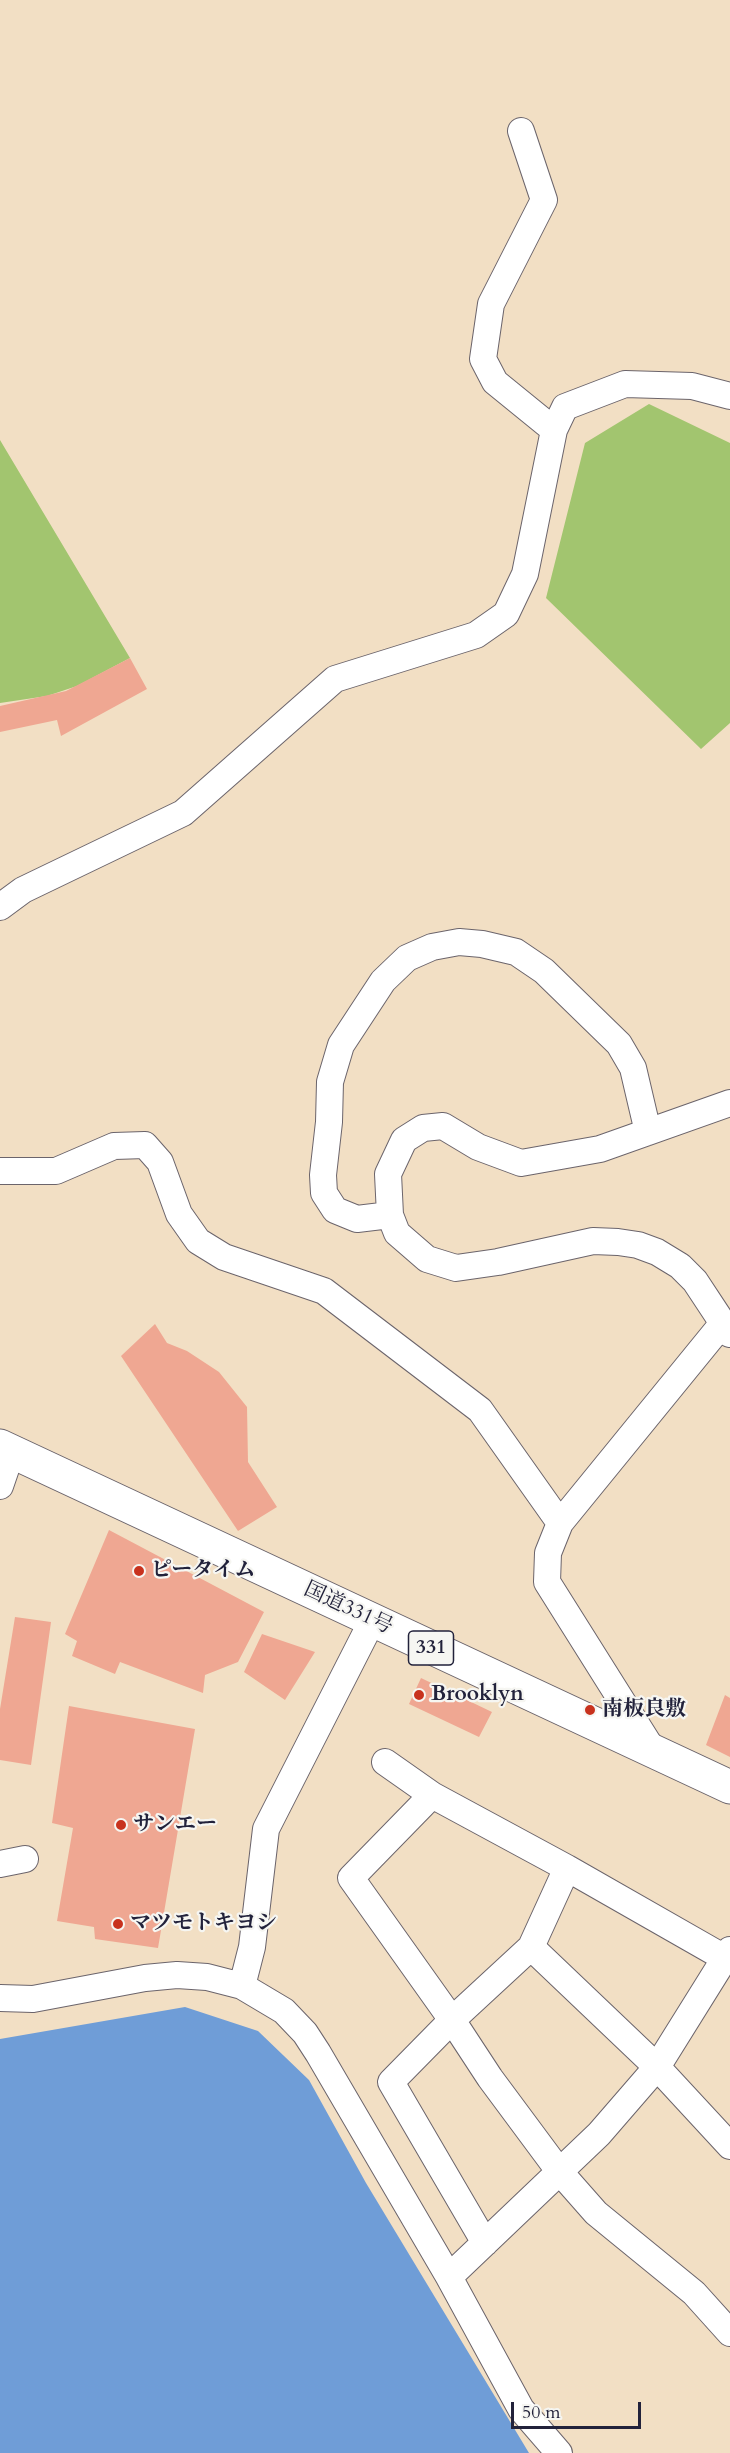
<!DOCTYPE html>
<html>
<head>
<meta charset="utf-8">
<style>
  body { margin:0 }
  #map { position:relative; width:730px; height:2453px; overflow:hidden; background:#f2dfc4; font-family:Cardo,serif }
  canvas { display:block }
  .scale { position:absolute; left:511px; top:2402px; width:130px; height:27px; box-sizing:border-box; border:3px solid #22223b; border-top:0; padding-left:8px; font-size:18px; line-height:21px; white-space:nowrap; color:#22223b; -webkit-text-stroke:4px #f6f6f2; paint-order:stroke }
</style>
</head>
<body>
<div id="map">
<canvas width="730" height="2453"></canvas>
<div class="scale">50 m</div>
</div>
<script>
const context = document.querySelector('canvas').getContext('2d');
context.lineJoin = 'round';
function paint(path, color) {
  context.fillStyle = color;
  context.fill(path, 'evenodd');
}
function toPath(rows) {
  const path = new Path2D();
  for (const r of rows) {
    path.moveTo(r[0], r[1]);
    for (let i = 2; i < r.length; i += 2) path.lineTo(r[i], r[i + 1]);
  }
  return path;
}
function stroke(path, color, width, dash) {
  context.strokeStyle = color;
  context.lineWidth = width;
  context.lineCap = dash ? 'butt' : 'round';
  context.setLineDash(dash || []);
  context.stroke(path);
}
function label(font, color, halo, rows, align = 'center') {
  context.font = font + ' Cardo,"Noto Serif JP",serif';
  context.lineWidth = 4.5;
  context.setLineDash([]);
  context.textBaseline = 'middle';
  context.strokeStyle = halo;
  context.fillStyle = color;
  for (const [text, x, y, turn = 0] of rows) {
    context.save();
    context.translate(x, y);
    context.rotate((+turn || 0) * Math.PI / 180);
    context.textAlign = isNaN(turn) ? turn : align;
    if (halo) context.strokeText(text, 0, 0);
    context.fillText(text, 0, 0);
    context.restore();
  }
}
paint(toPath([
  [649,404,730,443,730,723,701,749,546,598,585,443],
  [0,440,130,658,77,686,47,696,0,703]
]), '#a2c56f');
paint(toPath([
  [185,2007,258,2031,309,2080,366,2183,529,2453,0,2453,0,2039]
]), '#6f9dd7');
paint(toPath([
  [130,658,147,689,61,736,57,720,0,732,0,706,66,691],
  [155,1324,167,1343,187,1351,219,1372,247,1407,248,1462,277,1507,238,1531,121,1356],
  [109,1530,264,1612,238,1662,205,1675,203,1693,120,1662,115,1674,72,1656,77,1641,65,1634],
  [15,1617,51,1622,31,1765,0,1760,0,1709],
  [262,1634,315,1652,285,1700,244,1672],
  [421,1678,492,1712,479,1737,409,1704],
  [725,1695,730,1698,730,1757,706,1745],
  [69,1706,195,1729,158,1948,95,1939,94,1927,57,1921,73,1828,52,1823]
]), '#efa792');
const minor = toPath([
  [521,131,544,200,491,304,483,359,495,382,554,430],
  [0,907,23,890,183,813,335,679,476,635,506,614,525,574,554,430,565,407,625,384,692,386,730,396],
  [730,1103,600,1149,521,1163,478,1147,443,1126,423,1128,404,1140,388,1174,390,1215,397,1233,427,1259,456,1268,498,1262,593,1241,618,1242,638,1245,657,1252,680,1266,695,1281,730,1334],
  [0,1171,56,1171,114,1146,145,1145,160,1162,179,1214,198,1241,224,1257,324,1291,480,1410,560,1523],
  [390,1215,357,1219,335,1210,324,1193,323,1175,329,1122,330,1082,341,1045,383,981,407,958,432,947,459,942,482,944,516,952,544,971,619,1044,633,1068,648,1132],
  [0,1486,12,1451],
  [652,1749,547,1582,548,1553,560,1523,723,1323],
  [385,1762,432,1795],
  [0,1864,25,1859],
  [567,1868,531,1947,657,2067,730,2146],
  [730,1961,567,1868,432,1795,351,1878,452,2020,490,2078,559,2171,596,2213,694,2293,730,2333],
  [242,1986,252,1947,266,1829,372,1621],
  [0,1998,33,1999,145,1978,177,1975,207,1977,242,1986,284,2011,305,2033,318,2053,449,2277,521,2409,559,2453],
  [485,2243,391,2082,452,2020,531,1947],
  [449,2277,599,2134,657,2067,730,1950]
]);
const highway = toPath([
  [0,1446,730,1787]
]);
stroke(minor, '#6b646b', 28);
stroke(highway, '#6b646b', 35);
stroke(minor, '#fff', 26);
stroke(highway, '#fff', 33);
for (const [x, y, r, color] of [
  [139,1571,6,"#c8321e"],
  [419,1695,6,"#c8321e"],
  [590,1710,6,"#c8321e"],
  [121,1825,6,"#c8321e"],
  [118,1924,6,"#c8321e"]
]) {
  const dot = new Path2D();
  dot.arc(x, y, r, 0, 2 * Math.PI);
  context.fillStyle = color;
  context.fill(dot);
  stroke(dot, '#f6f6f2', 2);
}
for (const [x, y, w] of [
  [431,1648,45]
]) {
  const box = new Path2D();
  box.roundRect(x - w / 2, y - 17, w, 34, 4.5);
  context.fillStyle = '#f6f6f2';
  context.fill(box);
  stroke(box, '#22223b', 1.5);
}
label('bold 20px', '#22223b', null, [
  ["331",431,1648]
]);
label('bold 21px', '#22223b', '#f6f6f2', [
  ["ピータイム",151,1571],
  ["Brooklyn",431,1695],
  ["南板良敷",602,1710],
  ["サンエー",133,1825],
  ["マツモトキヨシ",130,1924]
], 'left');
label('21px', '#22223b', '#f6f6f2', [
  ["国道331号",348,1609,25]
]);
</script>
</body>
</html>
